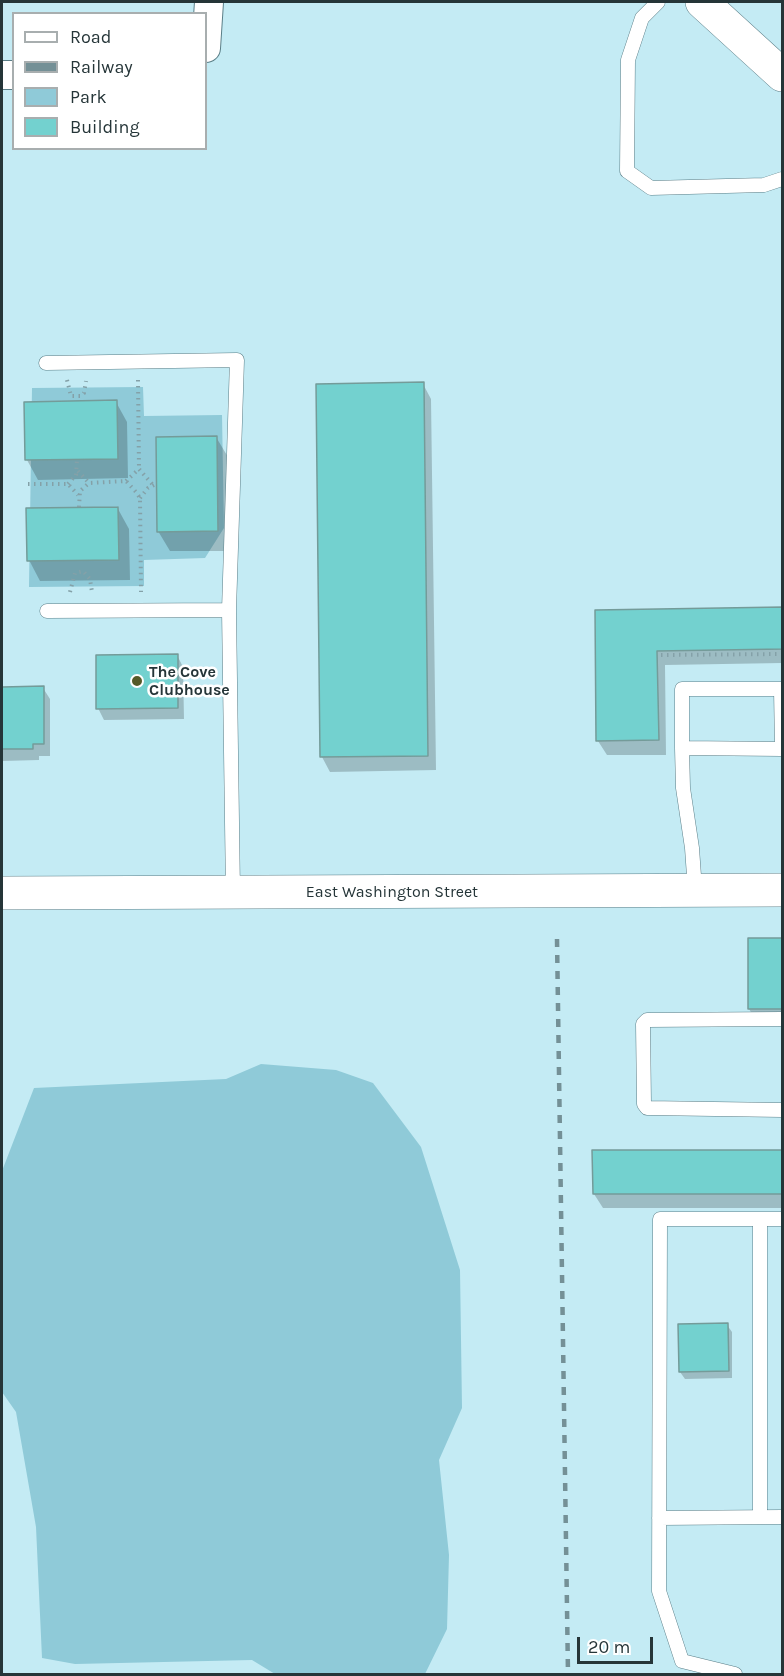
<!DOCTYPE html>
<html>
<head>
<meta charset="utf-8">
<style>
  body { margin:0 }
  #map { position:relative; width:784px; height:1676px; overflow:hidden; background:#c4ebf4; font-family:Karla,sans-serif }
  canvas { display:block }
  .frame { position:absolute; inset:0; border:3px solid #253538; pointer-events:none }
  .legend { position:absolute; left:12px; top:12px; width:195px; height:138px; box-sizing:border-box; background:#fff; border:2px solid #a8aeaf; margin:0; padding:8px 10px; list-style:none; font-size:18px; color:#253538 }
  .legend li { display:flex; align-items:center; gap:12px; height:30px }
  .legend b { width:30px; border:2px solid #a8aeaf }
  .scale { position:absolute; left:577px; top:1637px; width:76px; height:27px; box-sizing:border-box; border:3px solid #253538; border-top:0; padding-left:8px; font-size:18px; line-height:21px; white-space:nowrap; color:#253538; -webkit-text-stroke:4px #fff; paint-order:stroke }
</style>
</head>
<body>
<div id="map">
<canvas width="784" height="1676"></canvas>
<div class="frame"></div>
<ul class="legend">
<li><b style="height:8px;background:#fff"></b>Road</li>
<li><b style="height:8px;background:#749096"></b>Railway</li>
<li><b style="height:16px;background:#8fcad8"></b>Park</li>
<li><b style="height:16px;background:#73d1cf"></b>Building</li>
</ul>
<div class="scale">20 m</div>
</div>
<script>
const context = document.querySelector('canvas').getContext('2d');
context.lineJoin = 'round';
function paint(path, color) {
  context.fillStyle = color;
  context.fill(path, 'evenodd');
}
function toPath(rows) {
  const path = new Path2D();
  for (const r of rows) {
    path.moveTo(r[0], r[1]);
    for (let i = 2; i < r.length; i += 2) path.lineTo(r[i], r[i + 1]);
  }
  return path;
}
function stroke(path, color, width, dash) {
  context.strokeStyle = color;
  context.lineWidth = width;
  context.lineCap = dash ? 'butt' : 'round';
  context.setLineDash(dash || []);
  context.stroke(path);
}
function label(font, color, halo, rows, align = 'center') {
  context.font = font + ' Karla,sans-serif';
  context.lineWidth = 5;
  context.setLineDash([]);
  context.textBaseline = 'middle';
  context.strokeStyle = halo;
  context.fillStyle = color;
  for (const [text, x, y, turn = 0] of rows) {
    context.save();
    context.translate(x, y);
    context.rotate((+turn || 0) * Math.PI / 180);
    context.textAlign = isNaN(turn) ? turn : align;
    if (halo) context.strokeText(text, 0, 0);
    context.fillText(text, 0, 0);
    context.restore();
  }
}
paint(toPath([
  [143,387,144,416,222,415,224,528,205,558,144,560,144,586,29,587,32,388],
  [261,1064,336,1070,373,1083,421,1147,460,1270,462,1408,439,1460,449,1555,447,1629,425,1674,275,1674,252,1660,75,1664,42,1658,36,1527,16,1412,2,1392,2,1171,34,1088,226,1079]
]), '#8fcad8');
paint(toPath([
  [423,384,431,399,436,770,330,772,322,757],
  [116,402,127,422,128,478,38,480,27,460],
  [216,437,228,457,229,551,170,551,158,531],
  [118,509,129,529,130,580,40,581,29,560],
  [782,608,782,663,665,665,666,755,607,755,598,741,596,611],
  [177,655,183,667,184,719,104,720,98,708],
  [2,687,43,688,50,699,50,756,39,756,39,760,2,761],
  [782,940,782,1024,758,1024,749,1009],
  [782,1151,782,1208,603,1208,594,1194],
  [727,1325,732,1332,732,1378,685,1379,680,1372]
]), '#0003');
const building = toPath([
  [424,382,428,756,320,757,316,384,424,382],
  [117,400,118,459,25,460,24,402,117,400],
  [217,436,218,531,157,532,156,437,217,436],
  [118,507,119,560,27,561,26,508,118,507],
  [783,607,783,649,657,651,659,740,596,741,595,610,783,607],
  [178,654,178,708,96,709,96,655,178,654],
  [44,686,44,744,33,744,33,749,2,749,2,687,44,686],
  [748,938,783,938,783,1009,748,1009,748,938],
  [592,1150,783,1150,783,1194,593,1194,592,1150],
  [728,1323,729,1371,679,1372,678,1324,728,1323]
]);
paint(building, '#73d1cf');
stroke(building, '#749b99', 1.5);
const service = toPath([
  [658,2,642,18,628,60,627,171,651,188,764,185,782,179],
  [46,363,237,360,229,610,233,893],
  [47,611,229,610],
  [682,748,782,749,781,689,682,689,682,748,683,788,692,848,695,890],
  [782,1019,647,1020,643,1024,644,1104,647,1108,782,1110],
  [760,1219,760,1517],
  [659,1518,782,1517],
  [735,1674,682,1661,659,1591,660,1219,782,1219]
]);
const minor = toPath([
  [206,48,209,2],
  [2,75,14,75]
]);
const secondary = toPath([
  [702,2,782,75],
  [2,893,782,890]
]);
stroke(service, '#5a7e87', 15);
stroke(minor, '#5a7e87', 30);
stroke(secondary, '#5a7e87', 34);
stroke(toPath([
  [67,380,71,396,81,396,84,393,86,381],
  [138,380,139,469],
  [78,471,89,483],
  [126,481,139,469,153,485],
  [28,484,68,484,78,495],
  [68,484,76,475,77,459],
  [140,498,148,488,156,484],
  [79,507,80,491,89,483,126,481,136,492,140,498,141,592],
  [70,592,75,573,83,571,90,579,92,592],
  [661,655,782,654]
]), '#84a1a8', 4, [1.5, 4.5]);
stroke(service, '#fff', 14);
stroke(minor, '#fff', 28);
stroke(secondary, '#fff', 33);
stroke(toPath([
  [557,939,568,1674]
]), '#749096', 4.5, [8, 8]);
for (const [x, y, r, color] of [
  [137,681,6,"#555a28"]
]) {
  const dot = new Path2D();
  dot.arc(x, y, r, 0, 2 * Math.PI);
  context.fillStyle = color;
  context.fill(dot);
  stroke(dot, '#fff', 2);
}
label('bold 16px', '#253538', '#fff', [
  ["The Cove",149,672],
  ["Clubhouse",149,690]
], 'left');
label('16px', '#253538', '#fff', [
  ["East Washington Street",392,892]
]);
</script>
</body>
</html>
